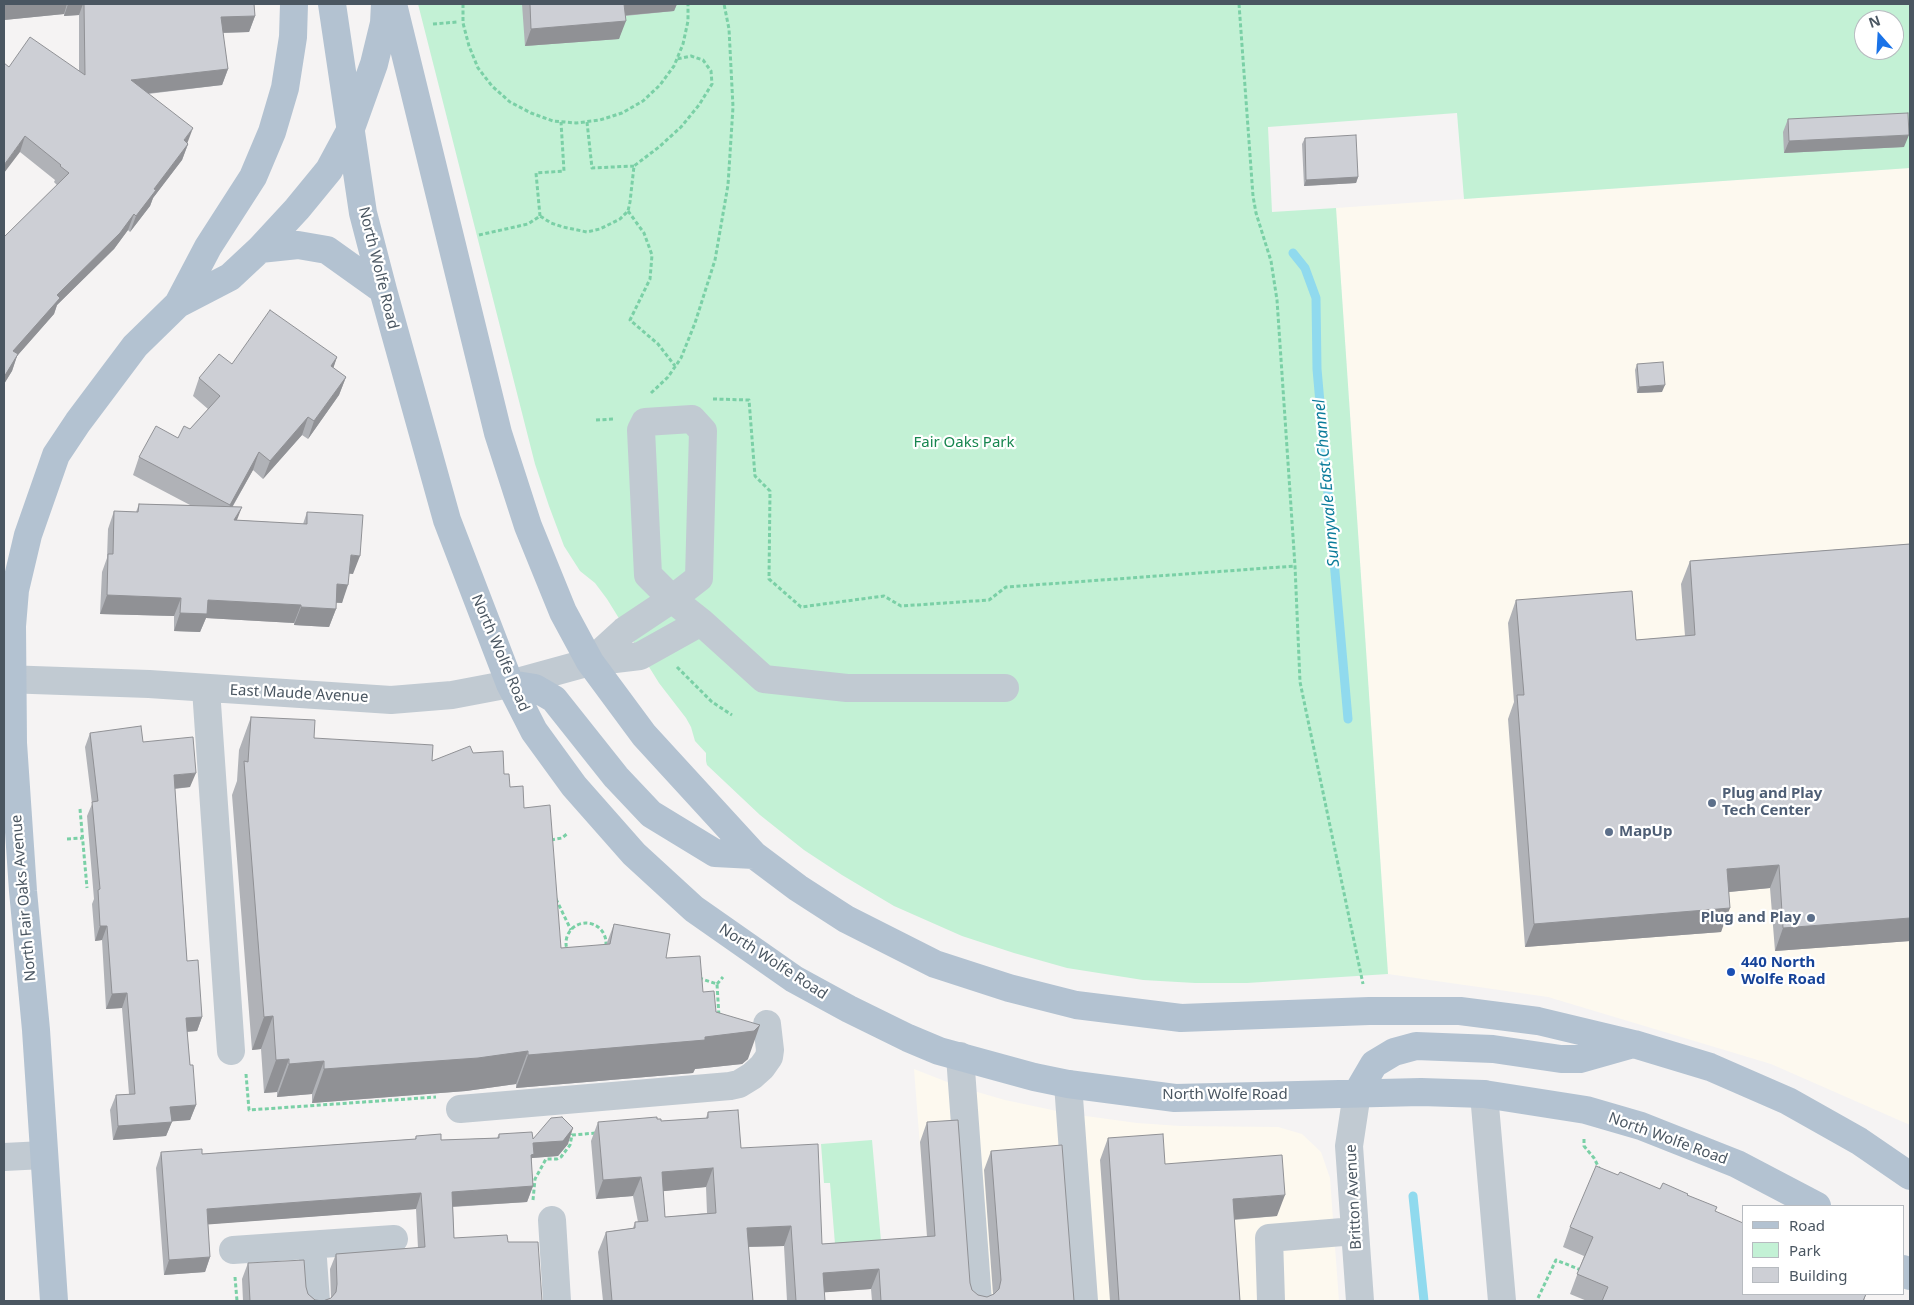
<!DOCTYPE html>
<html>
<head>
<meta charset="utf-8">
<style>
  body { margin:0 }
  #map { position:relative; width:1914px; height:1305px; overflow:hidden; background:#f5f3f3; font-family:"Noto Sans",sans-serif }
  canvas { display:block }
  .frame { position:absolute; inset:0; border:5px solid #4a5661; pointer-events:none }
  .legend { position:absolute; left:1742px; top:1205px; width:162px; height:90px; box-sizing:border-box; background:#fff; border:1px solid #b7bbc0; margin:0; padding:6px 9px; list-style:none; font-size:15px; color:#4a5661 }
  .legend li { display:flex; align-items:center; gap:10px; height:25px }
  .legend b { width:25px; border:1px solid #b7bbc0 }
  .north { position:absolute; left:1854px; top:10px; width:50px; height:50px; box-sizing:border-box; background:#fff; border:1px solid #b7bbc0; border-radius:50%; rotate:341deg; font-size:14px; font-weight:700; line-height:20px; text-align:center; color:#4a5661 }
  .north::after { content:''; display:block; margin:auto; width:18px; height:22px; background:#1a73e8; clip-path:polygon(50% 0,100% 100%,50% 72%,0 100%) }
</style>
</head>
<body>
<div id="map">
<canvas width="1914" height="1305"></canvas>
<div class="frame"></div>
<ul class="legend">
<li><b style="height:6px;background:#b3c2d1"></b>Road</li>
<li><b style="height:14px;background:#c3f1d5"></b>Park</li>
<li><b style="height:14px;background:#cdcfd5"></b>Building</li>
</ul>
<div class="north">N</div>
</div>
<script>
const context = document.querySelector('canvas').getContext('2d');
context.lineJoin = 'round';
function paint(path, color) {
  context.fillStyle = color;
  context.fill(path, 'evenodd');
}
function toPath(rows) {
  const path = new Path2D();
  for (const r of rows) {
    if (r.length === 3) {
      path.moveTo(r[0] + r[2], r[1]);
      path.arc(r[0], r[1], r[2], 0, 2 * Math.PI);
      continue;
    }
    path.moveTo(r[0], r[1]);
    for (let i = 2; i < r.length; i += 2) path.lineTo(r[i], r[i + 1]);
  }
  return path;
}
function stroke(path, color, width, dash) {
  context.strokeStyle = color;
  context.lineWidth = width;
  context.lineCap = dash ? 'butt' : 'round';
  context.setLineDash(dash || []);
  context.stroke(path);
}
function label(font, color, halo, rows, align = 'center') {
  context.font = font + ' "Noto Sans",sans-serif';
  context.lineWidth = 4.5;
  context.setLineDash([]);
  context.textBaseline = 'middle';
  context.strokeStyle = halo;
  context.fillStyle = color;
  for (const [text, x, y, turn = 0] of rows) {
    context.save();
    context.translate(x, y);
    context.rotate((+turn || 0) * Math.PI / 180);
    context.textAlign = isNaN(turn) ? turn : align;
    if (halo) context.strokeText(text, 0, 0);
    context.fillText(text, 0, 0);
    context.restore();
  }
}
paint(toPath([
  [1910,168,1910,1125,1771,1064,1548,997,1388,974,1336,208],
  [914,1069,960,1087,1005,1100,1071,1114,1137,1123,1180,1126,1278,1127,1302,1134,1321,1152,1330,1178,1339,1301,932,1301]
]), '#fdf9ef');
paint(toPath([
  [418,4,1910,4,1910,168,1464,199,1457,113,1268,127,1272,212,1336,208,1388,974,1247,983,1195,983,1143,980,1067,968,1014,953,962,936,894,906,842,875,804,850,760,815,707,765,706,761,706,753,695,741,691,727,686,718,659,683,607,599,595,583,580,571,564,546,549,506,535,464],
  [1864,20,1894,20,1894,50,1864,50],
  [872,1140,881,1241,835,1244,830,1183,824,1183,821,1144]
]), '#c3f1d5');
stroke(toPath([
  [1293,253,1305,268,1316,298,1317,369,1348,719],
  [1413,1196,1424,1301]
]), '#90daee', 9);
stroke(toPath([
  [463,4,463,23,469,46,478,68,492,86,510,102,531,113,553,121,576,123,600,120,622,113,643,101,660,85,674,66,683,44,688,21,688,4],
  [1239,4,1253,196,1256,213,1271,261,1277,300,1295,566,1300,682,1363,984],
  [433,24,457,22],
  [587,122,592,168,634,166],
  [628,211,644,233,652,255,650,279,630,320,658,344,675,366],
  [540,216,536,173,564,171,561,122],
  [479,235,528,224,540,216,551,223,563,227,587,232,600,229,620,219,628,211,630,202,634,166,659,147,681,127,699,105,712,84,711,71,703,60,691,56,677,59],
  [651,393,668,377,681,358,695,323,715,260,728,185,733,107,729,29,724,4],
  [713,399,749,400,755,476,770,491,769,579,801,607,884,596,901,606,989,600,1006,587,1295,566],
  [596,420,615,419],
  [677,667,712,702,732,715],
  [80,809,87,888],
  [67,839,83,838],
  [551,840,562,838,568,833],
  [556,899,571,930],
  [586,943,20],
  [699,978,717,984,719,1017],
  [717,984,723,977],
  [246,1074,249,1110,436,1097],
  [1584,1139,1584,1146,1594,1158,1600,1170],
  [533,1200,535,1179,546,1159,557,1159,561,1157,570,1145,572,1135,596,1133],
  [235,1277,237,1301],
  [1538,1298,1556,1260,1581,1270]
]), '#7ad0a6', 3, [4, 2.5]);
stroke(toPath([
  [590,662,624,631,672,599,699,578,703,431,692,419,645,422,641,430,648,575,672,599,701,622,764,679,847,688,1005,688],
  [4,679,149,684,391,700,452,695,510,684,590,662,640,656,701,622],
  [206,689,231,1051],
  [960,1056,978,1301],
  [1068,1084,1084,1301],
  [1357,1093,1349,1146,1360,1301],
  [1484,1094,1502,1301],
  [460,1109,730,1086,739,1084,752,1076,762,1067,769,1057,770,1050,767,1024],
  [4,1157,44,1155],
  [552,1220,557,1301],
  [312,1245,316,1301],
  [233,1250,394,1239],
  [1271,1301,1269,1238,1355,1231]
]), '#c1cad2', 28);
stroke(toPath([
  [332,4,363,213,383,290,447,520,510,684,534,731,574,786,634,854,694,909,794,979,849,1009,908,1038,939,1051,1034,1077,1068,1084,1175,1098,1421,1092,1484,1094,1586,1110,1641,1126,1737,1164,1817,1206],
  [393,4,498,433,528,526,563,612,590,662,644,735,754,855,798,888,846,919,935,964,1009,988,1076,1005,1181,1018,1369,1011,1460,1011,1538,1021,1634,1044,1710,1067,1788,1101,1859,1141,1910,1176],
  [260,249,298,245,327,250,383,290],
  [178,304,208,247,253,177,272,132,285,88,293,37,294,4],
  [510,684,535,688,554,699,616,777,651,814,715,853,754,855],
  [1357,1093,1374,1064,1394,1052,1416,1046,1493,1049,1561,1059,1580,1059,1633,1044],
  [1903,1269,1910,1276],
  [54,1301,36,1030,23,891,13,743,12,626,15,590,28,535,56,455,78,422,135,346,178,304,230,277,260,249,297,209,329,170,350,131,374,64,384,23,385,4]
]), '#b3c2d1', 28);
paint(toPath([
  [4,4,254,4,255,16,249,32,223,33,228,69,222,85,148,94,188,144,182,160,153,198,150,206,130,232,128,230,114,249,57,305,54,314,17,356,12,371,4,384,4,237,57,185,54,182,55,180,20,152,9,67,79,71,79,15,64,16,64,14,4,20],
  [522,4,677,4,674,11,625,16,619,39,525,46],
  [1788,119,1904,147,1784,153,1783,132],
  [1305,138,1358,177,1356,183,1304,186,1302,144],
  [337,357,333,368,346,377,339,395,308,439,302,435,263,479,253,470,233,506,237,520,303,524,307,512,353,574,349,573,342,603,336,603,336,609,329,627,294,625,294,623,206,618,200,632,174,631,174,616,100,614,102,572,107,558,108,529,114,511,136,512,139,504,190,505,133,475,139,457,178,438,190,429,208,409,193,396,199,378,232,364],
  [1637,364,1662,392,1637,393,1635,370],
  [1910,544,1910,941,1775,951,1770,888,1729,892,1721,932,1525,947,1508,719,1514,702,1508,623,1516,600,1636,640,1685,636,1681,584,1690,561],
  [251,717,314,738,432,761,473,753,504,774,510,787,524,808,561,948,606,945,614,924,666,958,703,992,748,1059,742,1064,695,1069,693,1073,516,1088,516,1084,466,1091,312,1103,312,1094,277,1097,277,1092,264,1093,261,1049,252,1050,232,795,237,781,239,750],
  [90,733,143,742,190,787,175,789,187,961,202,1017,197,1031,187,1032,190,1065,196,1105,190,1120,172,1121,166,1136,113,1140,110,1110,116,1095,129,1094,122,1008,106,1009,102,940,95,941,92,904,94,899,87,816,92,804,85,747],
  [708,1112,741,1148,822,1244,927,1237,920,1142,927,1122,972,1290,978,1295,987,1297,993,1294,984,1170,991,1151,1074,1301,872,1301,871,1289,824,1292,825,1301,787,1301,784,1246,748,1247,753,1301,603,1301,598,1252,606,1232,633,1228,635,1222,638,1222,633,1196,596,1199,591,1141,598,1122,661,1121,706,1118],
  [706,1187,707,1213,665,1217,663,1191],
  [499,1134,568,1144,558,1156,532,1158,531,1161,533,1186,527,1202,453,1207,454,1238,508,1242,542,1301,243,1301,242,1279,248,1263,306,1287,308,1294,315,1300,323,1301,331,1298,331,1297,330,1269,336,1254,418,1248,416,1209,208,1224,210,1257,205,1272,164,1275,156,1168,161,1152,202,1154,415,1139,416,1136,441,1140,497,1138],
  [1108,1138,1277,1216,1234,1220,1240,1301,1110,1301,1100,1160],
  [1618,1175,1660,1189,1687,1195,1715,1211,1743,1294,1866,1294,1864,1301,1587,1301,1570,1294,1584,1256,1563,1247,1570,1227]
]), '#b0b2b7');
paint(toPath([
  [13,4,67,4,64,14,4,20,4,5],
  [68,4,83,4,79,15,64,16],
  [622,4,677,4,674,11,618,16],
  [255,16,249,32,215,33,221,17],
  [626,21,619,39,525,46,531,29],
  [228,69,222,85,125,96,131,80],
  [193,128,187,144,184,140],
  [1909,135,1904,147,1784,153,1789,141],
  [25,136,20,152,4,173,4,165],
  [188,144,182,160,153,198,150,206,130,232,136,216,154,189],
  [1358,177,1356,183,1304,186,1306,180],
  [134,214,128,230,114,249,57,305,54,314,17,356,12,371,4,384,4,377,13,351,57,295],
  [337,357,331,375,331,366],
  [346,377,339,395,308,439,314,421],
  [1665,385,1662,392,1637,393,1639,387],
  [308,417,302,435,263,479,270,461],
  [259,452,253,470,223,523,230,505],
  [242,507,235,525,234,520],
  [351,555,360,556,353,574,344,573],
  [337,584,348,585,342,603,331,602],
  [107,595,181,598,174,616,100,614],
  [208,600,301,605,294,623,206,618,200,632,174,631,180,613],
  [301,607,336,609,329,627,294,625],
  [196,773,190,787,169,789,174,775],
  [1779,865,1770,888,1718,893,1727,869],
  [1730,908,1721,932,1525,947,1534,924],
  [1910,918,1910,941,1775,951,1783,928],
  [100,926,107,926,102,940,95,941],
  [127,993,122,1008,106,1009,112,994],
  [273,1016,261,1049,252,1050,264,1017],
  [202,1017,197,1031,181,1032,186,1018],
  [760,1025,748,1059,742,1064,695,1069,693,1073,516,1088,528,1055,705,1037],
  [528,1051,516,1084,466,1091,312,1103,324,1069],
  [289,1059,277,1092,264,1093,276,1060],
  [324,1061,312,1094,277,1097,289,1064],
  [196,1105,190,1120,165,1122,170,1107],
  [172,1122,166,1136,113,1140,118,1126],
  [573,1128,568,1144,558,1156,532,1158,528,1170,533,1143],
  [713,1168,706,1187,655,1192,662,1172],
  [641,1177,633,1196,596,1199,603,1180],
  [533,1186,527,1202,446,1207,452,1192],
  [421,1193,416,1209,201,1225,207,1209],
  [1285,1195,1277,1216,1225,1220,1233,1199],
  [791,1226,784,1246,740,1247,747,1228],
  [210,1257,205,1272,164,1275,169,1260],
  [879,1269,871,1289,816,1293,823,1273]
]), '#909195');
const building = toPath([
  [84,4,254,4,255,16,221,17,228,69,131,80,193,128,184,140,188,144,154,189,156,190,136,216,134,214,120,233,57,295,60,298,13,351,18,354,4,377,4,237,69,173,60,166,61,165,25,136,4,165,4,63,9,67,30,37,85,75,84,4],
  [530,4,624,4,626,21,531,29,530,4],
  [1908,113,1909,135,1789,141,1788,119,1908,113],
  [1356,135,1358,177,1306,180,1305,138,1356,135],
  [270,310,337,357,331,366,346,377,314,421,308,417,270,461,259,452,230,505,139,457,156,426,178,438,184,426,190,429,220,396,199,378,219,354,232,364,270,310],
  [1663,362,1665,385,1639,387,1637,364,1663,362],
  [139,504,242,507,234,520,307,524,307,512,363,515,360,556,351,555,348,585,337,584,336,609,301,607,301,605,208,600,207,614,180,613,181,598,107,595,108,554,113,554,114,511,138,512,139,504],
  [1910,544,1910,918,1783,928,1779,865,1727,869,1730,908,1534,924,1517,695,1524,695,1516,600,1632,591,1636,640,1695,635,1690,561,1910,544],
  [251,717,315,720,314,738,433,745,432,761,470,746,473,753,503,751,504,774,509,774,510,787,523,786,524,808,550,805,561,948,610,944,614,924,670,934,666,958,700,956,703,992,714,991,716,1012,760,1025,754,1031,705,1037,705,1040,528,1055,528,1051,478,1058,324,1069,324,1061,289,1064,289,1059,276,1060,273,1016,264,1017,246,789,244,761,248,762,251,717],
  [141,726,143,742,193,737,196,773,174,775,187,961,198,960,202,1017,186,1018,190,1065,193,1065,196,1105,170,1107,172,1122,118,1126,116,1095,135,1094,127,993,112,994,107,926,100,926,98,890,100,889,92,802,98,801,90,733,141,726],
  [738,1110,741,1148,818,1144,822,1244,935,1236,927,1122,958,1120,970,1283,972,1290,978,1295,987,1297,994,1294,999,1289,1001,1280,991,1151,1062,1145,1074,1301,881,1301,879,1269,823,1273,825,1301,796,1301,791,1226,747,1228,753,1301,612,1301,606,1232,635,1228,635,1222,648,1221,641,1177,603,1180,598,1122,657,1117,657,1119,661,1119,661,1121,708,1118,708,1112,738,1110],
  [713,1168,716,1213,665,1217,662,1172,713,1168],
  [562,1117,573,1128,563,1141,533,1143,534,1154,531,1155,533,1186,452,1192,454,1238,507,1235,508,1242,538,1242,542,1301,250,1301,248,1263,304,1260,306,1287,308,1294,315,1300,323,1301,331,1298,336,1292,337,1284,336,1254,425,1247,421,1193,207,1209,210,1257,169,1260,161,1152,202,1149,202,1154,416,1139,416,1136,441,1134,441,1140,499,1138,499,1134,532,1132,533,1139,551,1118,562,1117],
  [1163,1134,1165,1164,1282,1155,1285,1195,1233,1199,1240,1301,1119,1301,1108,1138,1163,1134],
  [1596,1166,1618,1175,1620,1172,1660,1189,1663,1183,1688,1194,1687,1195,1717,1207,1715,1211,1743,1223,1743,1294,1866,1294,1863,1301,1602,1301,1608,1287,1577,1274,1593,1237,1570,1227,1596,1166]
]);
paint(building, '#cdcfd5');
stroke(building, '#909195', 1);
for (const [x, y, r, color] of [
  [1712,803,5,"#5c6f8a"],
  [1609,832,5,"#5c6f8a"],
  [1811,918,5,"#5c6f8a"],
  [1731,972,5,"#1a4fb4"]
]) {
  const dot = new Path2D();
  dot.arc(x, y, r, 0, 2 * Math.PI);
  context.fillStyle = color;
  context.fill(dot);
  stroke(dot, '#fff', 2);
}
label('15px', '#4a5661', '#fff', [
  ["North Wolfe Road",378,268,76],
  ["North Wolfe Road",500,653,67],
  ["East Maude Avenue",299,694,3],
  ["North Fair Oaks Avenue",24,898,-95],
  ["North Wolfe Road",773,962,33],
  ["North Wolfe Road",1225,1095],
  ["North Wolfe Road",1668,1139,20],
  ["Britton Avenue",1354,1197,-93]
]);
label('15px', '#17864f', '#fff', [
  ["Fair Oaks Park",964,443]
]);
label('bold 15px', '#4e5e75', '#fff', [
  ["Plug and Play",1722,794],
  ["Tech Center",1722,811],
  ["MapUp",1619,832],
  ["Plug and Play",1801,918,"right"]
], 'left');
label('bold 15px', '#164399', '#fff', [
  ["440 North",1741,963],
  ["Wolfe Road",1741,980]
], 'left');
label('italic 16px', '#0c7c9b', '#fff', [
  ["Sunnyvale East Channel",1327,483,-95]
]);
</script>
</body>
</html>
